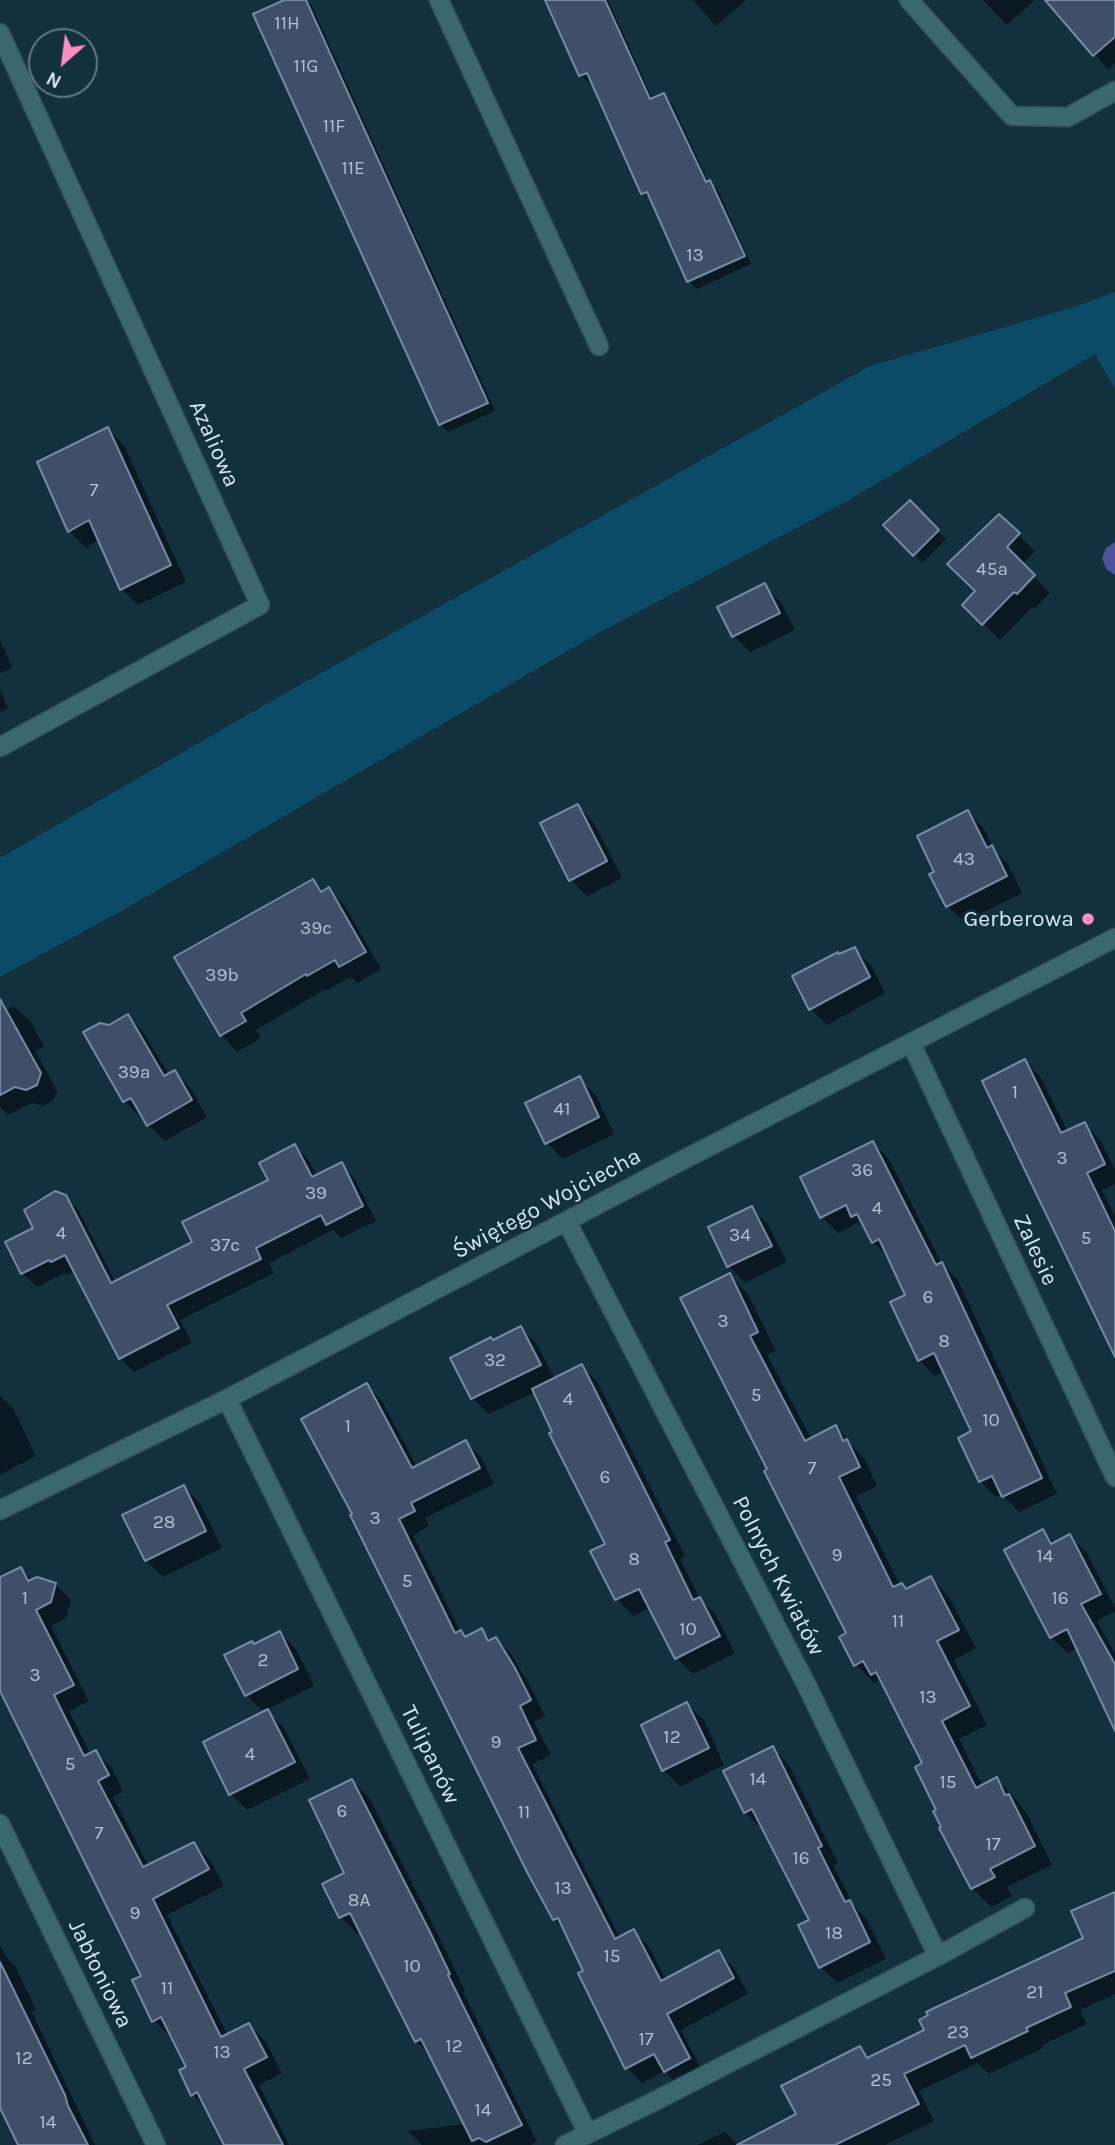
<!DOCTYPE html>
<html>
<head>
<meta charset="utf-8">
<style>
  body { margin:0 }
  #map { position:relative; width:1115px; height:2145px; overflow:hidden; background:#13303f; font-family:Karla,sans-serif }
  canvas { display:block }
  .north { position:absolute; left:28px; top:28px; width:70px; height:70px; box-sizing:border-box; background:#13303f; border:2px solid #617986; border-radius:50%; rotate:208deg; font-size:19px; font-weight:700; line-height:28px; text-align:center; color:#d6e6f0 }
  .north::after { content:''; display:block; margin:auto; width:24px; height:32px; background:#fb8fc5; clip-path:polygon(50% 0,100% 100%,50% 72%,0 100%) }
</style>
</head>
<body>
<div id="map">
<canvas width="1115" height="2145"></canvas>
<div class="north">N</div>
</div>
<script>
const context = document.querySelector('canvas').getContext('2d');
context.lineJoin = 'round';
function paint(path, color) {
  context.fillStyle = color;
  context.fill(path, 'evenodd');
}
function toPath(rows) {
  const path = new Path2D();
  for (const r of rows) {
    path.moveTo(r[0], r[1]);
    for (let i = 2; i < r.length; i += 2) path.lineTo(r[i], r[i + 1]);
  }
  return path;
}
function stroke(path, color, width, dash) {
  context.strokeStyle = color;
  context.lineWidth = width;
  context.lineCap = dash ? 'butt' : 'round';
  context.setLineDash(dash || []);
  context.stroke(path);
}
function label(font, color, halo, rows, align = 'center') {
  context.font = font + ' Karla,sans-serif';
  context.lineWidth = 5;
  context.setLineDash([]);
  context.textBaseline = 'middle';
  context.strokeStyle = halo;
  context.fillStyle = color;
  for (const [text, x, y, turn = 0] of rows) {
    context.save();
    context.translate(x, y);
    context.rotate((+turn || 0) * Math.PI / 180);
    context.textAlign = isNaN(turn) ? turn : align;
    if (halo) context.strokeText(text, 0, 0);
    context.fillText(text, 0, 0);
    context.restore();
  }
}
paint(toPath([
  [1115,292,1115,389,1095,354,849,500,595,635,125,909,0,977,0,858,287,692,870,366,1071,308]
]), '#0c4b67');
paint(toPath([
  [1115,542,1115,575,1106,569,1102,558,1106,548]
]), '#505299');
paint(toPath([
  [288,0,310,2,495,411,448,432,440,424],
  [547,0,608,0,653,100,664,95,672,103,709,183,718,190,751,264,697,289,689,281,652,200,643,193,592,81,589,83,581,75],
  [693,0,746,0,716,26],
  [983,0,1035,0,1007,25],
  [1047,0,1112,0,1115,3,1115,63,1108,69],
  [108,429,124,445,186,582,138,605,121,589,99,540,86,548,69,531,39,463],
  [910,502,946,539,922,563,885,525],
  [999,516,1035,551,1022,565,1050,593,1034,609,1032,607,1000,640,964,605,978,592],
  [764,586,781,602,795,630,750,652,734,636],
  [0,639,12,668,0,673],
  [0,690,8,708,0,712],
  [578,806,594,823,622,878,587,896,570,879],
  [968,813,984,829,995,851,1008,864,1022,893,964,922,947,906,936,872],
  [313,881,324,892,329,889,345,906,381,969,357,983,351,977,325,991,324,990,256,1030,261,1038,237,1052,221,1035],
  [854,949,871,965,885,993,827,1025,811,1009],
  [14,1006,31,1022,44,1047,35,1051,57,1091,53,1101,43,1106,32,1103,8,1115,0,1107,0,1013],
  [128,1016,144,1033,169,1075,175,1072,191,1089,207,1117,165,1141,148,1125,144,1117,141,1118,125,1101,85,1033,109,1027],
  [1025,1061,1041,1078,1068,1132,1084,1124,1101,1141,1115,1170,1115,1184,1102,1190,1115,1217,1115,1353],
  [579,1079,596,1095,614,1134,563,1159,547,1143],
  [873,1143,889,1159,942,1264,958,1280,1057,1494,1019,1512,1002,1494,996,1497,980,1481,973,1432,945,1371,935,1376,919,1360,908,1295,889,1258,873,1242,868,1230,859,1222,838,1233,822,1217],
  [295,1146,309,1160,317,1176,341,1165,355,1179,376,1221,341,1238,333,1230,269,1263,274,1273,180,1320,192,1343,134,1372,120,1358,75,1271,66,1275,64,1273,37,1287,22,1273,35,1229,65,1196,79,1211,116,1283,195,1242,270,1180],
  [751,1208,768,1224,787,1262,745,1283,729,1266,710,1228],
  [729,1275,748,1294,776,1351,767,1355,812,1440,836,1427,865,1460,877,1486,856,1496,900,1586,907,1591,931,1578,949,1597,976,1648,954,1660,987,1725,959,1739,983,1787,997,1780,1015,1798,1027,1814,1052,1865,1007,1887,1012,1896,991,1907,972,1888,939,1811,924,1764,886,1688,879,1681,874,1683,856,1664,849,1634,770,1470],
  [521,1328,537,1345,555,1379,582,1366,598,1383,685,1556,680,1559,700,1599,716,1615,735,1653,693,1674,676,1658,649,1608,633,1616,617,1599,593,1552,607,1545,535,1392,489,1414,472,1398,494,1342],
  [367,1385,382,1401,417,1467,465,1442,481,1457,494,1484,425,1518,429,1526,413,1535,461,1633,467,1638,481,1630,492,1641,496,1639,512,1655,530,1686,545,1716,534,1722,551,1755,532,1764,620,1938,634,1931,649,1947,666,1980,718,1952,734,1968,748,1994,681,2030,704,2074,680,2087,665,2071,642,2083,627,2068,566,1930,554,1919,352,1516],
  [0,1396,13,1408,36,1456,0,1475],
  [184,1487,200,1503,222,1548,163,1577,146,1560],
  [1043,1531,1055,1543,1070,1536,1087,1553,1115,1608,1115,1611,1097,1621,1115,1654,1115,1725,1078,1648,1068,1653,1051,1637],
  [21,1569,33,1581,55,1584,71,1600,66,1618,51,1626,89,1701,69,1711,91,1755,96,1752,112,1768,123,1792,113,1797,149,1867,194,1844,210,1860,224,1886,167,1915,228,2036,249,2025,265,2041,282,2073,259,2085,289,2145,226,2145,208,2110,193,2095,188,2068,172,2035,170,2037,154,2020,143,1976,0,1687,0,1579],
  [280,1633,296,1649,314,1686,266,1710,284,1728,310,1779,247,1810,231,1794,265,1713,246,1695,255,1645],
  [687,1704,704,1720,724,1765,680,1787,664,1770],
  [773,1748,789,1765,838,1863,833,1865,854,1906,866,1918,886,1959,837,1983,821,1967,811,1921,764,1828,762,1829,745,1812],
  [352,1781,369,1797,446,1951,465,1991,463,1992,537,2142,531,2145,422,2145,408,2131,465,2124,431,2056,416,2041,361,1932,357,1934,341,1917,324,1885,346,1874],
  [1115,1902,1115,1994,1080,2010,1087,2024,1042,2045,1043,2048,989,2074,978,2063,919,2091,934,2121,885,2145,741,2145,798,2115,860,2048,870,2058,926,2031,1085,1938],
  [0,1945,7,1958,15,1966,36,2010,32,2012,95,2145,20,2145,0,2107],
  [725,2132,738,2145,697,2145]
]), '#0007');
const building = toPath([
  [284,0,306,0,488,403,439,425,253,14,284,0],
  [545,0,605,0,650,99,664,93,706,182,710,180,745,256,687,282,647,192,641,194,587,73,579,76,545,0],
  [1045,0,1115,0,1115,37,1093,56,1045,0],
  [108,427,171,565,120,590,89,520,68,532,37,462,108,427],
  [910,500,939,530,913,556,883,525,910,500],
  [999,514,1020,533,1007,547,1035,575,1017,594,1014,592,982,625,962,605,975,591,947,564,999,514],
  [765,583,780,613,732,637,717,607,765,583],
  [578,804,607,861,569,881,540,823,578,804],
  [968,810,987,848,992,845,1007,876,946,907,929,874,934,872,917,836,968,810],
  [313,879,321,892,329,887,366,952,339,967,335,960,307,976,306,974,241,1013,246,1021,220,1036,174,957,313,879],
  [855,947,870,977,809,1010,792,976,838,952,839,954,855,947],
  [0,999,41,1073,37,1085,26,1090,15,1087,0,1095,0,999],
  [128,1014,164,1076,175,1070,192,1100,147,1126,131,1098,123,1102,83,1032,100,1023,109,1025,128,1014],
  [1025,1059,1061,1133,1085,1122,1105,1164,1087,1173,1115,1231,1115,1357,982,1081,1025,1059],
  [580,1076,599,1117,545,1144,525,1103,580,1076],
  [873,1141,936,1265,942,1262,1042,1478,1002,1497,992,1476,979,1482,958,1438,971,1431,934,1353,918,1361,890,1302,905,1295,879,1239,872,1243,857,1214,851,1217,846,1205,820,1218,800,1177,873,1141],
  [295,1144,312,1177,342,1162,363,1206,326,1225,321,1215,256,1248,261,1259,167,1305,179,1328,119,1359,65,1255,51,1262,49,1260,21,1274,5,1242,33,1228,24,1210,55,1191,66,1195,111,1283,192,1242,182,1222,268,1180,259,1163,295,1144],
  [752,1206,772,1246,727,1267,708,1227,752,1206],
  [730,1273,758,1332,750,1336,805,1441,836,1425,843,1441,847,1439,860,1467,839,1477,893,1587,902,1583,906,1589,931,1576,959,1630,937,1641,970,1706,942,1721,976,1788,997,1777,1005,1795,1009,1794,1035,1846,990,1869,995,1877,971,1889,939,1828,941,1827,933,1811,936,1810,915,1767,922,1763,876,1672,871,1675,863,1661,854,1666,839,1637,846,1633,764,1471,767,1469,680,1298,730,1273],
  [521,1326,541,1365,471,1399,450,1358,491,1337,493,1340,521,1326],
  [582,1364,670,1540,665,1542,693,1600,700,1597,720,1636,675,1659,639,1589,615,1600,590,1551,605,1544,549,1433,552,1432,532,1389,582,1364],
  [367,1383,412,1468,466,1440,480,1468,411,1503,415,1511,399,1519,455,1633,461,1630,465,1637,482,1628,488,1641,496,1637,515,1668,531,1700,520,1706,536,1740,518,1748,615,1939,634,1929,661,1981,719,1950,734,1978,667,2014,690,2058,664,2072,654,2054,625,2069,578,1973,583,1971,558,1918,553,1920,527,1872,350,1515,352,1514,301,1419,367,1383],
  [184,1485,206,1531,145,1561,122,1515,184,1485],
  [1043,1529,1051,1544,1070,1534,1101,1594,1081,1604,1115,1664,1115,1731,1067,1629,1050,1638,1004,1550,1043,1529],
  [21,1567,28,1581,37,1577,56,1583,51,1602,36,1610,74,1685,54,1695,84,1756,96,1750,109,1775,98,1781,143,1867,194,1842,209,1869,153,1899,221,2037,249,2023,267,2057,244,2069,283,2145,224,2145,197,2092,191,2096,179,2070,186,2067,161,2017,152,2022,132,1980,141,1976,0,1691,0,1577,21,1567],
  [280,1631,298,1669,245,1696,224,1655,252,1641,254,1644,280,1631],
  [687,1702,709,1748,662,1771,641,1725,687,1702],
  [268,1709,295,1762,229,1795,203,1742,268,1709],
  [773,1746,822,1846,818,1848,845,1902,850,1900,870,1942,819,1968,798,1925,809,1920,752,1809,744,1813,723,1771,773,1746],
  [352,1779,430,1932,450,1974,448,1975,522,2125,486,2142,479,2138,472,2141,421,2039,415,2042,350,1913,339,1918,322,1884,344,1873,309,1800,352,1779],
  [1115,1892,1115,1971,1065,1993,1071,2007,1026,2028,1028,2031,971,2058,965,2045,904,2074,919,2104,835,2145,737,2145,796,2114,781,2086,860,2046,867,2058,924,2030,919,2020,928,2015,926,2012,1083,1938,1071,1911,1115,1892],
  [0,1962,65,2095,68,2106,88,2145,18,2145,0,2108,0,1962]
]);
paint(building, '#3f4f67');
stroke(building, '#7689a3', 2);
const minor = toPath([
  [439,0,599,346],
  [909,0,1012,116,1068,117,1115,91],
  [0,33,260,605,0,747],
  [911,1043,1115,1477],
  [567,1222,806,1684,938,1956],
  [227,1399,588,2134],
  [0,1824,156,2145],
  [565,2145,651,2103,938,1956,1025,1908]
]);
const tertiary = toPath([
  [0,1510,227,1399,679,1162,1115,938]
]);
stroke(minor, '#324d5b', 21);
stroke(tertiary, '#324d5b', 21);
stroke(minor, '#3b6870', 18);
stroke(tertiary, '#3b6870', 18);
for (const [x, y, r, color] of [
  [1088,919,7,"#fb8fc5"]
]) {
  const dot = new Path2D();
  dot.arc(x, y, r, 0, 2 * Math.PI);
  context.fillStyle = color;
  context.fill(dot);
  stroke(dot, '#13303f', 2.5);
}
label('19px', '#b0c0ce', null, [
  ["11H",287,24],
  ["11G",306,67],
  ["11F",334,127],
  ["11E",353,169],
  ["13",695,256],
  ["7",94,491],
  ["45a",992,570],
  ["43",964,860],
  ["39c",316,929],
  ["39b",222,976],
  ["39a",134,1073],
  ["1",1015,1093],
  ["41",562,1110],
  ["3",1062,1159],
  ["36",862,1171],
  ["39",316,1194],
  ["4",877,1209],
  ["4",61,1234],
  ["34",740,1236],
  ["5",1086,1239],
  ["37c",225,1246],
  ["6",928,1298],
  ["3",723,1322],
  ["8",944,1342],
  ["32",495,1361],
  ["5",756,1396],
  ["4",568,1400],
  ["10",991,1421],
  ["1",348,1427],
  ["7",812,1469],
  ["6",605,1478],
  ["3",375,1519],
  ["28",164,1523],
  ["9",837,1556],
  ["14",1045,1557],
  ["8",634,1560],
  ["5",407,1582],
  ["1",25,1599],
  ["16",1060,1599],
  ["11",898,1622],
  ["10",688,1630],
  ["2",263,1661],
  ["3",35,1676],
  ["13",928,1698],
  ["12",672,1738],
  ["9",496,1743],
  ["4",250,1755],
  ["5",70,1765],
  ["14",758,1780],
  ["15",948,1783],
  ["6",342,1812],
  ["11",524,1813],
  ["7",99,1834],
  ["17",993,1845],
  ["16",801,1859],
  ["13",563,1889],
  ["8A",359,1901],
  ["9",135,1914],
  ["18",834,1934],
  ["15",612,1957],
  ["10",412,1967],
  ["11",167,1989],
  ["21",1035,1993],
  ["23",958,2033],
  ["17",646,2040],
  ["12",454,2047],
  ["13",222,2053],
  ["12",24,2059],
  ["25",881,2081],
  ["14",483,2111],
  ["14",48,2123]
]);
label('23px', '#d6e6f0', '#13303f', [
  ["Azaliowa",214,444,66],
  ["Świętego Wojciecha",547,1204,-28],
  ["Zalesie",1035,1250,65],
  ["Polnych Kwiatów",778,1576,63],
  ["Tulipanów",430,1755,64],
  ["Jabłoniowa",100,1974,64]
]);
label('23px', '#d6e6f0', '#13303f', [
  ["Gerberowa",1074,919]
], 'right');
</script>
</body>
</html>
